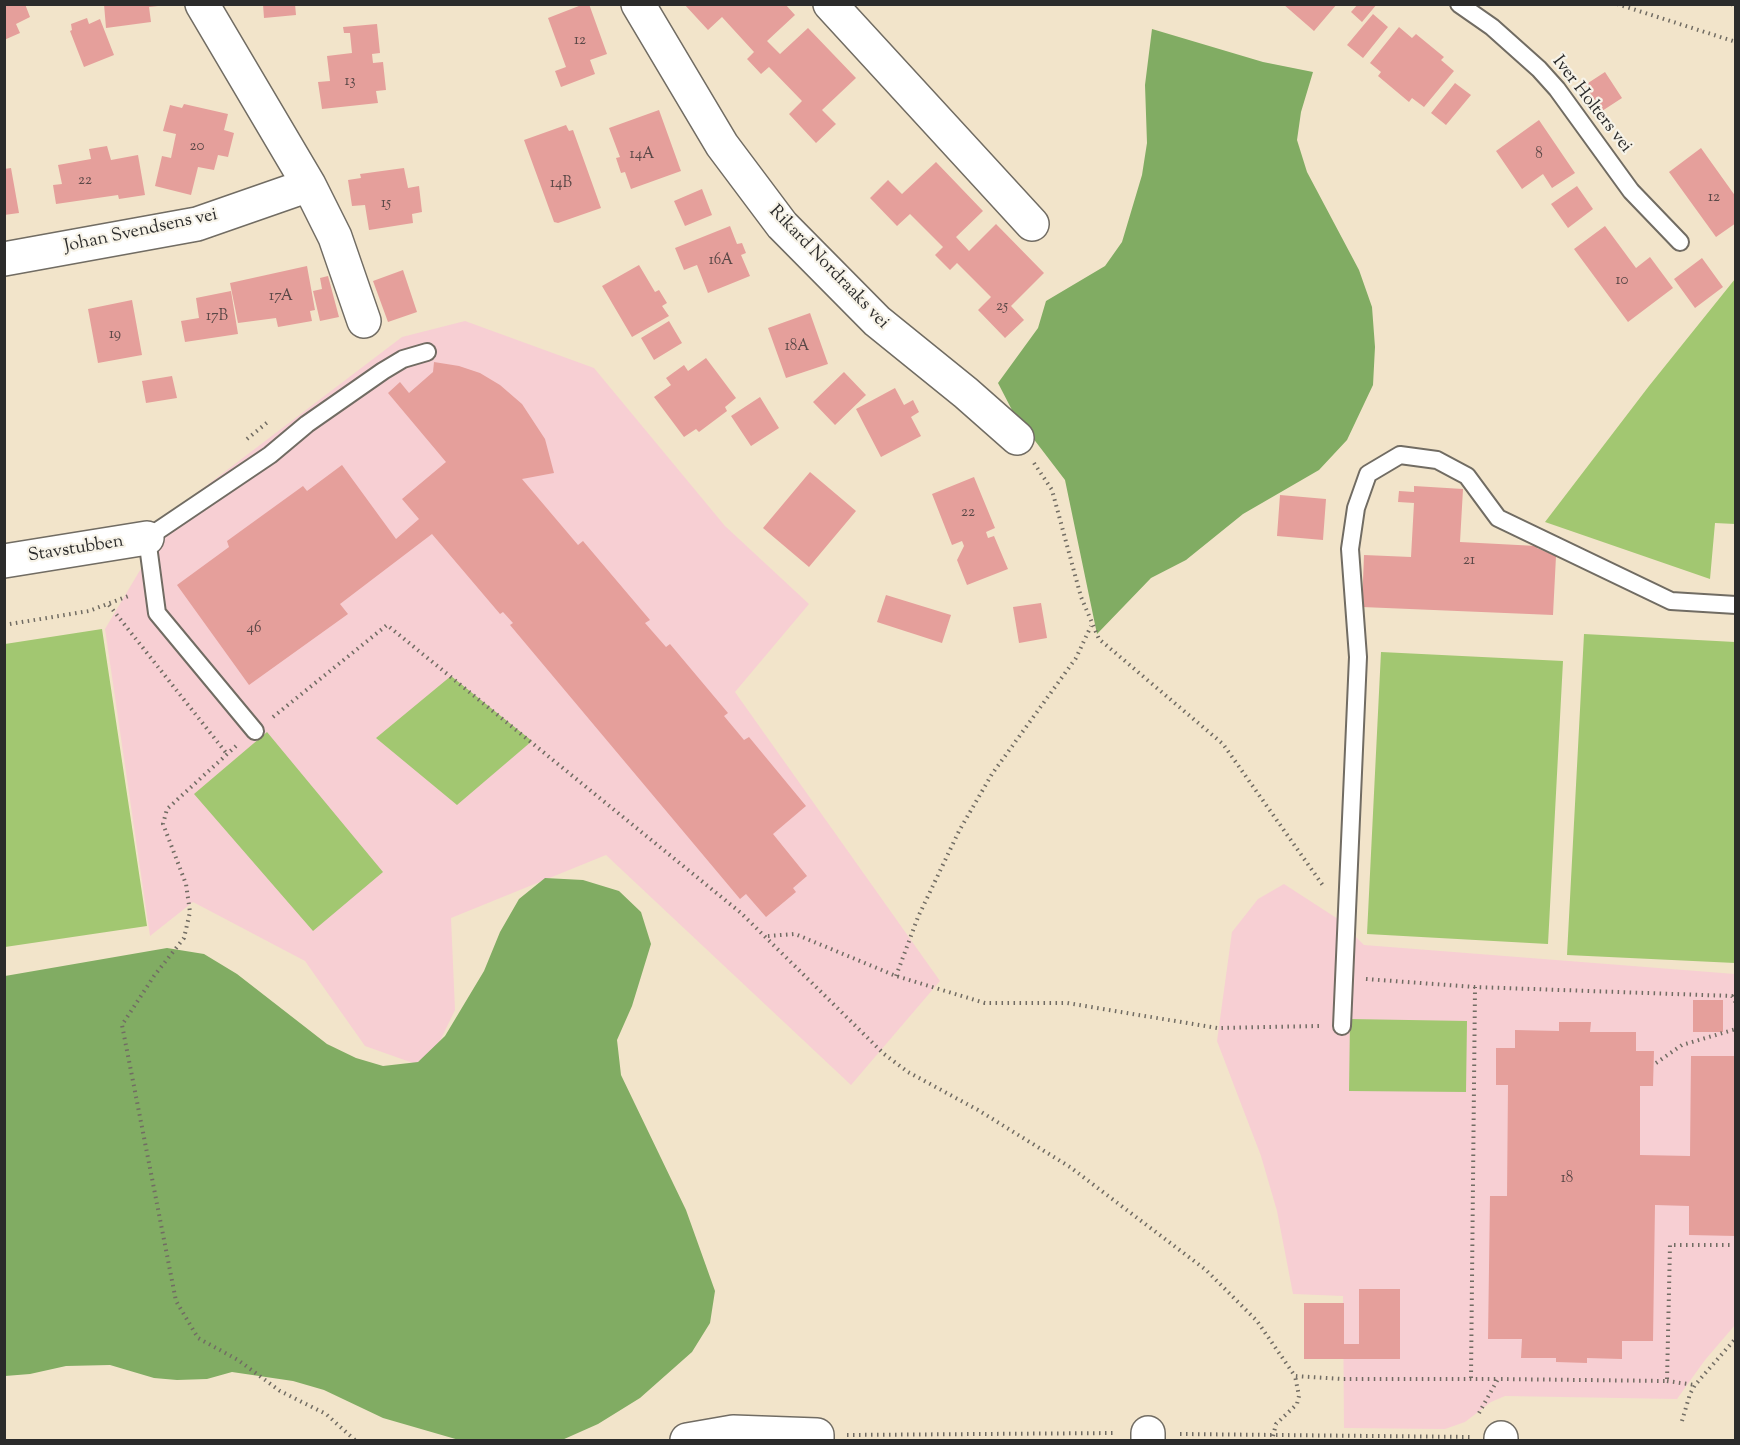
<!DOCTYPE html>
<html>
<head>
<meta charset="utf-8">
<style>
  body { margin:0 }
  #map { position:relative; width:1740px; height:1445px; overflow:hidden; background:#f2e4ca; font-family:"Sorts Mill Goudy",serif }
  canvas { display:block }
  .frame { position:absolute; inset:0; border:6px solid #2b2b2b; pointer-events:none }
</style>
</head>
<body>
<div id="map">
<canvas width="1740" height="1445"></canvas>
<div class="frame"></div>
</div>
<script>
const context = document.querySelector('canvas').getContext('2d');
context.lineJoin = 'round';
function paint(path, color) {
  context.fillStyle = color;
  context.fill(path, 'evenodd');
}
function toPath(rows) {
  const path = new Path2D();
  for (const r of rows) {
    path.moveTo(r[0], r[1]);
    for (let i = 2; i < r.length; i += 2) path.lineTo(r[i], r[i + 1]);
  }
  return path;
}
function stroke(path, color, width, dash) {
  context.strokeStyle = color;
  context.lineWidth = width;
  context.lineCap = dash ? 'butt' : 'round';
  context.setLineDash(dash || []);
  context.stroke(path);
}
function label(font, color, halo, rows, align = 'center') {
  context.font = font + ' "Sorts Mill Goudy",serif';
  context.lineWidth = 4.5;
  context.setLineDash([]);
  context.textBaseline = 'middle';
  context.strokeStyle = halo;
  context.fillStyle = color;
  for (const [text, x, y, turn = 0] of rows) {
    context.save();
    context.translate(x, y);
    context.rotate((+turn || 0) * Math.PI / 180);
    context.textAlign = isNaN(turn) ? turn : align;
    if (halo) context.strokeText(text, 0, 0);
    context.fillText(text, 0, 0);
    context.restore();
  }
}
paint(toPath([
  [465,321,594,368,725,526,809,604,735,692,940,981,851,1085,606,855,451,918,455,1010,427,1068,365,1046,305,961,193,902,150,936,105,629,177,508,402,337],
  [1284,884,1338,919,1364,945,1735,974,1735,1325,1705,1360,1677,1399,1505,1396,1491,1402,1465,1422,1445,1429,1344,1428,1343,1296,1293,1294,1277,1211,1261,1156,1217,1041,1232,932,1258,899]
]), '#f7cfd3');
paint(toPath([
  [1735,279,1735,524,1715,523,1710,579,1545,522,1649,386],
  [102,629,147,926,5,947,5,644],
  [1584,634,1735,642,1735,963,1567,955],
  [1381,652,1563,661,1548,944,1367,934],
  [451,676,532,741,457,805,376,738],
  [267,732,383,872,313,931,194,794],
  [1350,1019,1467,1021,1466,1092,1349,1091]
]), '#a2c771');
paint(toPath([
  [1152,29,1263,62,1313,72,1301,112,1297,140,1307,172,1359,270,1372,307,1375,347,1373,385,1347,440,1319,470,1243,514,1186,560,1151,578,1097,634,1065,480,1013,412,998,383,1038,328,1046,301,1105,266,1122,242,1142,175,1147,143,1145,85],
  [545,878,583,880,619,891,641,912,651,944,632,1006,617,1040,621,1075,686,1210,715,1291,710,1323,692,1352,640,1398,598,1424,562,1440,459,1440,383,1418,324,1390,293,1381,232,1372,207,1379,177,1380,154,1378,110,1365,66,1366,30,1374,5,1376,5,976,167,948,204,954,237,974,327,1044,356,1058,383,1066,418,1062,445,1036,484,971,500,932,519,899]
]), '#81ac63');
paint(toPath([
  [4,4,25,4,30,17,16,24,20,33,4,40],
  [104,4,158,4,158,6,149,7,151,22,106,28],
  [263,4,295,4,296,15,264,18],
  [584,4,589,4,607,54,590,60,595,74,561,87,555,71,566,67,548,18],
  [684,4,785,4,795,15,767,41,780,54,808,28,856,78,822,110,836,124,816,143,789,114,802,101,769,67,761,74,747,59,754,52,722,17,708,30],
  [1283,4,1337,4,1314,31],
  [1358,4,1377,4,1362,22,1351,12],
  [1373,14,1388,27,1363,58,1347,45],
  [87,18,89,24,100,19,114,55,84,67,70,31,72,30,71,24],
  [377,24,380,53,372,54,373,63,383,62,386,90,376,91,378,103,322,109,318,82,330,81,327,56,352,53,350,33,344,33,343,27],
  [1399,27,1412,38,1416,34,1444,57,1441,60,1454,71,1424,107,1412,98,1409,102,1378,76,1381,72,1370,63],
  [1605,72,1622,98,1602,111,1585,85],
  [1455,83,1471,95,1446,125,1431,113],
  [184,104,228,114,224,130,234,133,228,157,218,155,214,170,198,167,191,195,155,186,162,156,171,158,176,134,163,131,170,105,182,108],
  [659,110,681,171,631,189,625,172,621,173,616,158,620,157,609,128],
  [1539,120,1575,173,1552,188,1543,174,1522,189,1496,151],
  [566,125,569,131,573,130,601,208,558,223,554,222,524,140],
  [107,146,111,160,138,155,145,195,119,199,118,195,56,204,53,185,62,184,58,165,91,159,89,149],
  [1701,148,1736,197,1736,223,1716,237,1669,172],
  [936,162,983,211,956,237,969,251,996,224,1044,273,1011,306,1024,320,1005,338,978,310,991,297,957,263,950,270,935,255,943,247,910,214,897,226,870,198,888,180,902,194],
  [11,168,19,213,4,215,4,169],
  [404,168,408,188,419,186,422,212,412,214,413,223,369,230,365,205,352,206,348,180,361,178,360,174],
  [1577,186,1593,209,1568,228,1551,204],
  [702,189,712,215,685,226,674,201],
  [730,226,737,244,742,243,746,253,741,255,750,276,708,293,697,265,684,270,675,248],
  [1605,226,1636,268,1650,257,1673,288,1628,322,1574,249],
  [1702,258,1723,287,1695,308,1674,279],
  [639,265,655,292,659,290,667,303,662,306,669,316,632,337,602,286],
  [307,266,315,310,310,311,312,321,278,327,276,318,238,323,230,283],
  [403,270,417,312,388,322,373,281],
  [328,276,339,317,320,321,313,291,322,289,320,278],
  [231,291,238,334,185,342,181,321,199,318,196,298],
  [132,300,142,355,98,363,88,309],
  [810,313,828,364,786,378,768,328],
  [669,321,682,343,654,360,641,338],
  [706,358,736,398,725,407,727,411,699,432,696,429,684,437,654,397,671,385,666,378,684,365,688,371],
  [434,362,459,366,480,373,500,385,522,404,545,439,554,473,522,479,578,545,583,541,650,620,645,623,666,647,670,644,728,713,724,716,744,740,749,737,806,806,773,834,807,876,793,888,796,892,766,917,746,894,740,899,510,625,513,623,503,612,500,614,432,534,340,604,348,614,249,685,177,585,229,547,227,541,303,486,307,491,342,465,396,539,419,519,402,499,446,462,388,393,400,382,409,393,433,372],
  [844,372,866,395,835,425,813,402],
  [172,376,177,398,146,403,142,381],
  [895,388,904,405,913,400,919,412,911,417,921,436,881,457,856,409],
  [760,397,779,428,751,446,731,416],
  [810,472,856,511,809,567,763,528],
  [974,477,995,528,986,532,988,538,994,536,1008,569,967,585,957,560,964,546,962,541,952,545,932,494],
  [1414,486,1463,489,1460,542,1537,546,1537,548,1556,556,1553,615,1362,607,1364,555,1411,557,1414,503,1398,502,1399,491,1414,492],
  [1280,495,1326,499,1323,540,1277,536],
  [886,595,951,615,942,643,877,622],
  [1041,603,1047,638,1019,643,1013,607],
  [1693,1000,1723,1000,1723,1032,1693,1032],
  [1559,1022,1591,1022,1590,1032,1636,1032,1636,1051,1654,1051,1653,1086,1640,1086,1640,1155,1690,1156,1691,1056,1736,1056,1736,1236,1689,1235,1689,1206,1655,1205,1653,1341,1622,1341,1622,1359,1587,1358,1587,1363,1556,1362,1556,1358,1521,1358,1522,1339,1488,1339,1490,1196,1507,1196,1508,1085,1496,1085,1496,1048,1515,1048,1515,1030,1559,1031],
  [1359,1289,1400,1289,1400,1359,1304,1359,1304,1303,1344,1303,1344,1344,1359,1344]
]), '#e59f9b');
const service = toPath([
  [1459,4,1492,27,1539,69,1557,89,1631,191,1680,242],
  [255,731,157,613,147,538,270,455,307,424,383,371,403,359,427,352],
  [1342,1026,1358,657,1350,549,1356,508,1368,474,1400,455,1437,460,1467,476,1498,518,1671,601,1736,605]
]);
const minor = toPath([
  [202,4,309,185,335,237,364,321],
  [638,4,722,145,782,225,877,321,966,393,1017,438],
  [830,4,1032,224],
  [4,259,197,224,309,185],
  [4,561,147,538],
  [1501,1438,1501,1440],
  [687,1440,733,1432,817,1435,817,1440],
  [1148,1440,1148,1433]
]);
stroke(service, '#716c63', 20);
stroke(minor, '#716c63', 36);
stroke(toPath([
  [1617,4,1736,42],
  [1732,4,1736,9],
  [247,439,269,421],
  [1034,463,1052,490,1081,597,1099,639,1223,744,1324,887],
  [109,605,227,754],
  [4,625,89,611,131,595],
  [273,717,387,625,741,913,884,1054,908,1072,978,1110,1070,1167,1206,1270,1257,1321,1295,1376,1343,1379,1498,1379],
  [236,746,167,809,163,824,186,884,190,912,184,938,154,976,122,1025,176,1301,198,1338,238,1360,280,1391,326,1414,355,1440],
  [768,936,795,934,896,976,985,1003,1067,1003,1217,1028,1319,1026],
  [896,976,918,917,959,831,992,774,1076,658,1091,626],
  [1366,979,1475,987,1732,996,1736,1003],
  [1656,1063,1682,1045,1736,1029],
  [1471,1378,1475,987],
  [1667,1381,1695,1385],
  [1479,1413,1498,1379,1667,1381,1670,1245,1736,1245],
  [1682,1421,1690,1394,1695,1385,1736,1338],
  [1180,1434,1470,1437],
  [847,1435,1116,1433],
  [1273,1436,1276,1424,1297,1404,1299,1396,1295,1376]
]), '#716c63', 4, [1.5, 4.5]);
stroke(service, '#fff', 16);
stroke(minor, '#fff', 33);
label('15px', '#5a4847', null, [
  ["12",580,41],
  ["13",350,82],
  ["20",197,147],
  ["14A",642,155],
  ["8",1539,155],
  ["22",85,181],
  ["14B",561,184],
  ["12",1714,198],
  ["15",386,204],
  ["16A",721,261],
  ["10",1622,281],
  ["17A",281,297],
  ["25",1002,307],
  ["17B",217,317],
  ["19",115,335],
  ["18A",797,347],
  ["22",968,513],
  ["21",1469,561],
  ["46",254,629],
  ["18",1567,1179]
]);
label('18px', '#2b2b2b', '#f7f3e8', [
  ["Iver Holters vei",1591,105,52],
  ["Johan Svendsens vei",141,232,-12],
  ["Rikard Nordraaks vei",828,268,46],
  ["Stavstubben",76,550,-9]
]);
</script>
</body>
</html>
